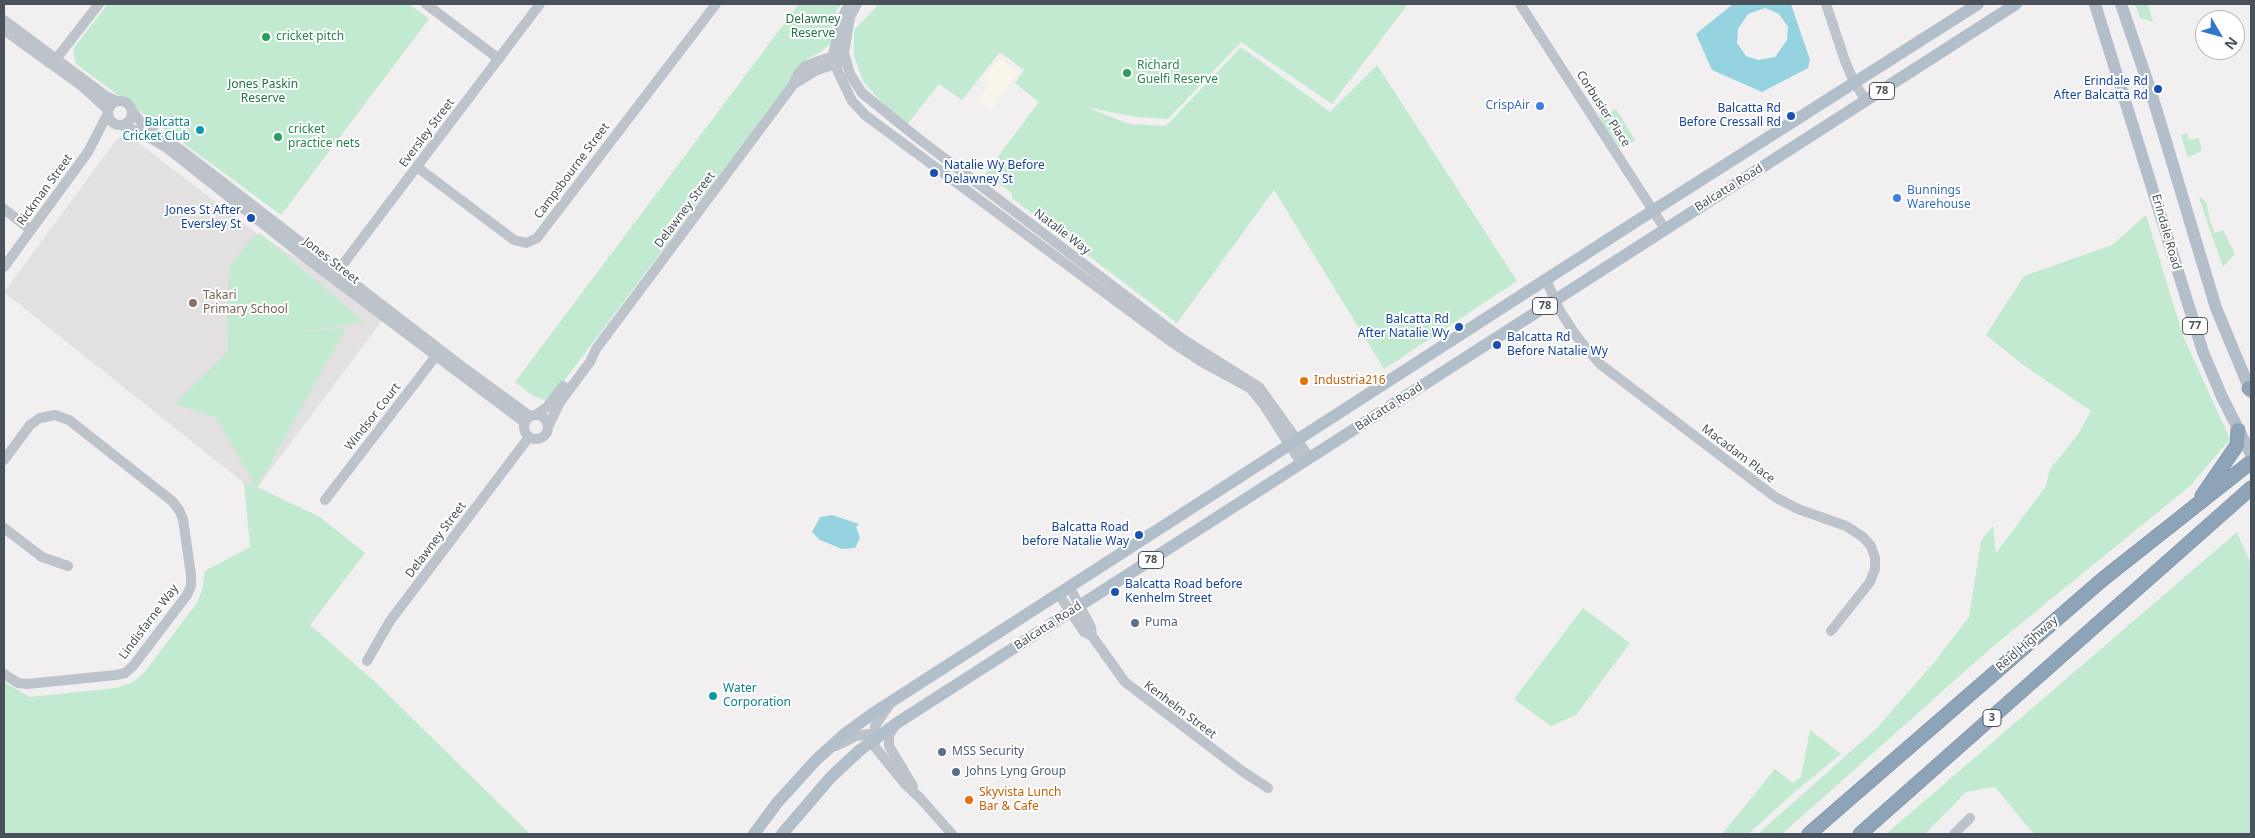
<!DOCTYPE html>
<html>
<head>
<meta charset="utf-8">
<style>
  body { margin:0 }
  #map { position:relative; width:2255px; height:838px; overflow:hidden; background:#f1efef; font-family:"Noto Sans",sans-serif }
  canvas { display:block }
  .frame { position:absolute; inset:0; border:5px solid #49525a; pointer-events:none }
  .north { position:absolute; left:2195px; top:10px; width:50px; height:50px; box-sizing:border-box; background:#fff; border:1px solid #b6babd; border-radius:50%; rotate:127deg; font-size:14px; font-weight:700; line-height:20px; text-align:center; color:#49525a }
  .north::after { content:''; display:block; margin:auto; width:18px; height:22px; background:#2e77cc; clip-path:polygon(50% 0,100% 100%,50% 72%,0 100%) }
</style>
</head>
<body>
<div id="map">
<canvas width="2255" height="838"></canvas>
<div class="frame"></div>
<div class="north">N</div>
</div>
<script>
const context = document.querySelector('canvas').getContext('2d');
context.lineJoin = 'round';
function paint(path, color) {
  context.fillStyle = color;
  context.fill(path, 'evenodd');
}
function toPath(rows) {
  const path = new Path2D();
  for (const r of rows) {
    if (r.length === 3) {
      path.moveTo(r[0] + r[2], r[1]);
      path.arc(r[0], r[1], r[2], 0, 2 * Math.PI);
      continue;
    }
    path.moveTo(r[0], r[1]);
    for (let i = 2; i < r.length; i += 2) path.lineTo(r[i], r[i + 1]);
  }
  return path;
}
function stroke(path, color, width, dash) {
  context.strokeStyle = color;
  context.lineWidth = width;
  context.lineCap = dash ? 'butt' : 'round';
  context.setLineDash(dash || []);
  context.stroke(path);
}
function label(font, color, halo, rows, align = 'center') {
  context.font = font + ' "Noto Sans",sans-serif';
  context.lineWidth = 4;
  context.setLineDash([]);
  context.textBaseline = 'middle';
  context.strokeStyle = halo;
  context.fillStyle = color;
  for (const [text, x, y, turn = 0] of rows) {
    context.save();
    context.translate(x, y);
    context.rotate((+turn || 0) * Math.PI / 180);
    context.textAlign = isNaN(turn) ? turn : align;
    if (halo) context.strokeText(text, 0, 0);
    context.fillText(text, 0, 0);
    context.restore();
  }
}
paint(toPath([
  [999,58,1018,72,991,109,978,100,991,83,984,78]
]), '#faf5ea');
paint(toPath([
  [128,135,254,231,386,315,257,488,244,483,4,292,117,139]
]), '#e2e0e0');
paint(toPath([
  [108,4,409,4,429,19,281,215,76,64,73,49],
  [799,4,841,4,836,11,838,26,832,42,822,51,807,59,548,402,532,395,515,382],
  [879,4,1408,4,1332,104,1241,42,1168,119,1136,117,1086,107,1129,124,1166,126,1241,47,1330,112,1377,65,1517,281,1384,369,1274,190,1177,323,1012,198,1012,193,985,174,1039,102,1015,83,1024,70,1000,52,962,100,939,84,906,126,877,97,863,81,854,56,854,30],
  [2135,4,2148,4,2153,22,2140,18],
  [1602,107,1606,107,1610,112,1616,109,1635,140,1626,147,1619,147,1604,125,1598,113],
  [2187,133,2189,140,2199,138,2202,151,2188,157,2181,135],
  [2201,197,2207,204,2210,222,2215,233,2223,230,2235,254,2223,267,2199,198],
  [2146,215,2183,336,2230,439,2190,486,1991,648,1782,834,1758,834,1877,728,1937,659,1969,617,1981,541,1993,526,1996,553,2046,486,2050,469,2077,436,2091,411,2022,364,1986,335,2024,276,2112,245],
  [260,233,364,322,289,334,346,328,257,487,320,517,365,553,310,625,372,679,530,834,4,834,4,682,30,697,116,688,133,682,143,674,197,603,202,590,205,571,250,547,244,483,256,487,216,417,174,404,228,352,227,299,230,266,250,240],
  [2237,532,2251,564,2251,834,2034,834,1995,787,1966,792,1925,834,1886,834],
  [1583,608,1630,643,1576,715,1551,726,1514,699],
  [1810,730,1841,754,1798,789,1748,834,1722,834,1775,769,1793,783,1801,777]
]), '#c2ead1');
paint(toPath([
  [1733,4,1791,4,1810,60,1808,68,1762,92,1712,70,1696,34],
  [1765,8,1779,14,1788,27,1787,40,1775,57,1758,60,1746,56,1737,43,1738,29,1748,14],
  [832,515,859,524,856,527,860,538,855,548,842,549,820,540,812,532,820,517]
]), '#95d3e1');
const highway = toPath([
  [2249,388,2251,390],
  [2202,496,2237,445,2238,430],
  [1809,834,2103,579,2251,462],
  [1860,834,2251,488]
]);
stroke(highway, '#788ea3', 15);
stroke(toPath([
  [426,4,499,59],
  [849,4,840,23,833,55,838,72,852,101,865,115,1170,341,1202,362,1250,388,1264,405,1301,463],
  [857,4,850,17,844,53,850,74,862,93,919,139,1184,340,1259,387,1310,458],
  [1520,4,1665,229],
  [1826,4,1845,61,1854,82,1866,101],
  [4,20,106,96,117,101],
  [4,30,83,87,108,110],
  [52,64,99,4],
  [794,84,817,70,842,62],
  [120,113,12],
  [132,111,142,123,181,150,460,365,530,416],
  [121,125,140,132,167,148,306,258,524,422],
  [417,167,514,240,526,243,537,238,716,4],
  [4,209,31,230],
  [4,267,88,152,107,115],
  [334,276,540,4],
  [1546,280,1560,311,1577,337,1600,364,1775,497,1798,509,1846,526,1863,537,1871,546,1875,558,1875,569,1870,582,1831,631],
  [537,414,547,407,563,386],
  [536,427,12],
  [548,427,560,402,590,362,596,349,793,85,798,74,805,66,839,54],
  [4,460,30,425,40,418,55,415,69,420,172,501,179,510,183,519,191,575,191,586,187,595,133,666,125,673,116,675,27,684,18,683,4,674],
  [325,500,439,352],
  [4,528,42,557,68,566],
  [1069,586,1091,627,1092,636,1125,682,1242,771,1268,788],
  [1058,593,1084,632,1092,636],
  [367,661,390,621,529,437],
  [888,707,875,726,875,747,905,784,920,798,952,834],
  [896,724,889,735,889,746,913,786],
  [836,746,856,736,869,734,878,738],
  [1954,834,1970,818]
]), '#bcc3ca', 10);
stroke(toPath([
  [2095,4,2203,352,2222,397,2251,454],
  [2121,4,2151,92,2216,308,2251,392],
  [754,834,777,803,816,760,846,733,872,714,1632,224,1978,4],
  [782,834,831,777,860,750,897,723,2016,4]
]), '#b2bfca', 12);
stroke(highway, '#8ca3b8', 14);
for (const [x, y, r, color] of [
  [266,37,5,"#2e9e5b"],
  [1127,73,5,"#2e9e5b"],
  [2158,89,5,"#1a4fb4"],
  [1540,106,5,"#3f7fe0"],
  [1791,116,5,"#1a4fb4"],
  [200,130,5,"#0f9aa8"],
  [278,137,5,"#2e9e5b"],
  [934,173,5,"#1a4fb4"],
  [1897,198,5,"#3f7fe0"],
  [251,218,5,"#1a4fb4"],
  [193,303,5,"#8d6e63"],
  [1459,327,5,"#1a4fb4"],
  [1497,345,5,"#1a4fb4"],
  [1304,381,5,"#e8710a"],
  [1139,535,5,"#1a4fb4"],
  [1115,592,5,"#1a4fb4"],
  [1135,623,5,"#5c6f8a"],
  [713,696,5,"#0f9aa8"],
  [942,752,5,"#5c6f8a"],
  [956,772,5,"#5c6f8a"],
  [969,800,5,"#e8710a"]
]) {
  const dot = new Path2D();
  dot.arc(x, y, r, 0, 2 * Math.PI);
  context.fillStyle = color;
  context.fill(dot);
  stroke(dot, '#fff', 2);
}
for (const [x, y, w] of [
  [1882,91,25],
  [1545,306,25],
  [2195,326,25],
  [1151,560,25],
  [1992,718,18]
]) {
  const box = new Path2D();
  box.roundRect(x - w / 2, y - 8.5, w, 17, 4);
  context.fillStyle = '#fff';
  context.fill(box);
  stroke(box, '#49525a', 1);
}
label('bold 11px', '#49525a', null, [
  ["78",1882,91],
  ["78",1545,306],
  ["77",2195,326],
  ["78",1151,560],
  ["3",1992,718]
]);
label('12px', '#227348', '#fff', [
  ["Delawney",813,20],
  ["Reserve",813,34],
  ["Jones Paskin",263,85],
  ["Reserve",263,99]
]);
label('12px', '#27864d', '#fff', [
  ["cricket pitch",276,37],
  ["Richard",1137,66],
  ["Guelfi Reserve",1137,80],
  ["cricket",288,130],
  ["practice nets",288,144]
], 'left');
label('12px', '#164399', '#fff', [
  ["Erindale Rd",2148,82],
  ["After Balcatta Rd",2148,96],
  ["Balcatta Rd",1781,109],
  ["Before Cressall Rd",1781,123],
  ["Natalie Wy Before",944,166,"left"],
  ["Delawney St",944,180,"left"],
  ["Jones St After",241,211],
  ["Eversley St",241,225],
  ["Balcatta Rd",1449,320],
  ["After Natalie Wy",1449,334],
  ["Balcatta Rd",1507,338,"left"],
  ["Before Natalie Wy",1507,352,"left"],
  ["Balcatta Road",1129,528],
  ["before Natalie Way",1129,542],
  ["Balcatta Road before",1125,585,"left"],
  ["Kenhelm Street",1125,599,"left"]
], 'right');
label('12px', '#366cbe', '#fff', [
  ["CrispAir",1530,106],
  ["Bunnings",1907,191,"left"],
  ["Warehouse",1907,205,"left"]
], 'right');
label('12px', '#49525a', '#fff', [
  ["Corbusier Place",1603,109,57],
  ["Eversley Street",427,133,-53],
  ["Campsbourne Street",572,171,-53],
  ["Balcatta Road",1729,188,-32],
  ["Rickman Street",45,190,-54],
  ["Delawney Street",685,210,-53],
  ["Natalie Way",1062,232,37],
  ["Erindale Road",2166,232,74],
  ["Jones Street",331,261,38],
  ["Balcatta Road",1389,407,-33],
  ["Windsor Court",373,417,-52],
  ["Macadam Place",1738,454,37],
  ["Delawney Street",436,540,-53],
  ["Lindisfarne Way",149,622,-53],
  ["Balcatta Road",1048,626,-33],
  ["Reid Highway",2027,644,-41],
  ["Kenhelm Street",1180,710,37]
]);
label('12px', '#0d838f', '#fff', [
  ["Balcatta",190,123],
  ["Cricket Club",190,137],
  ["Water",723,689,"left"],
  ["Corporation",723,703,"left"]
], 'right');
label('12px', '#785e54', '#fff', [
  ["Takari",203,296],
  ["Primary School",203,310]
], 'left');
label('12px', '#c56008', '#fff', [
  ["Industria216",1314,381],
  ["Skyvista Lunch",979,793],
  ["Bar & Cafe",979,807]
], 'left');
label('12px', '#4e5e75', '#fff', [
  ["Puma",1145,623],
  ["MSS Security",952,752],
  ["Johns Lyng Group",966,772]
], 'left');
</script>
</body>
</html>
